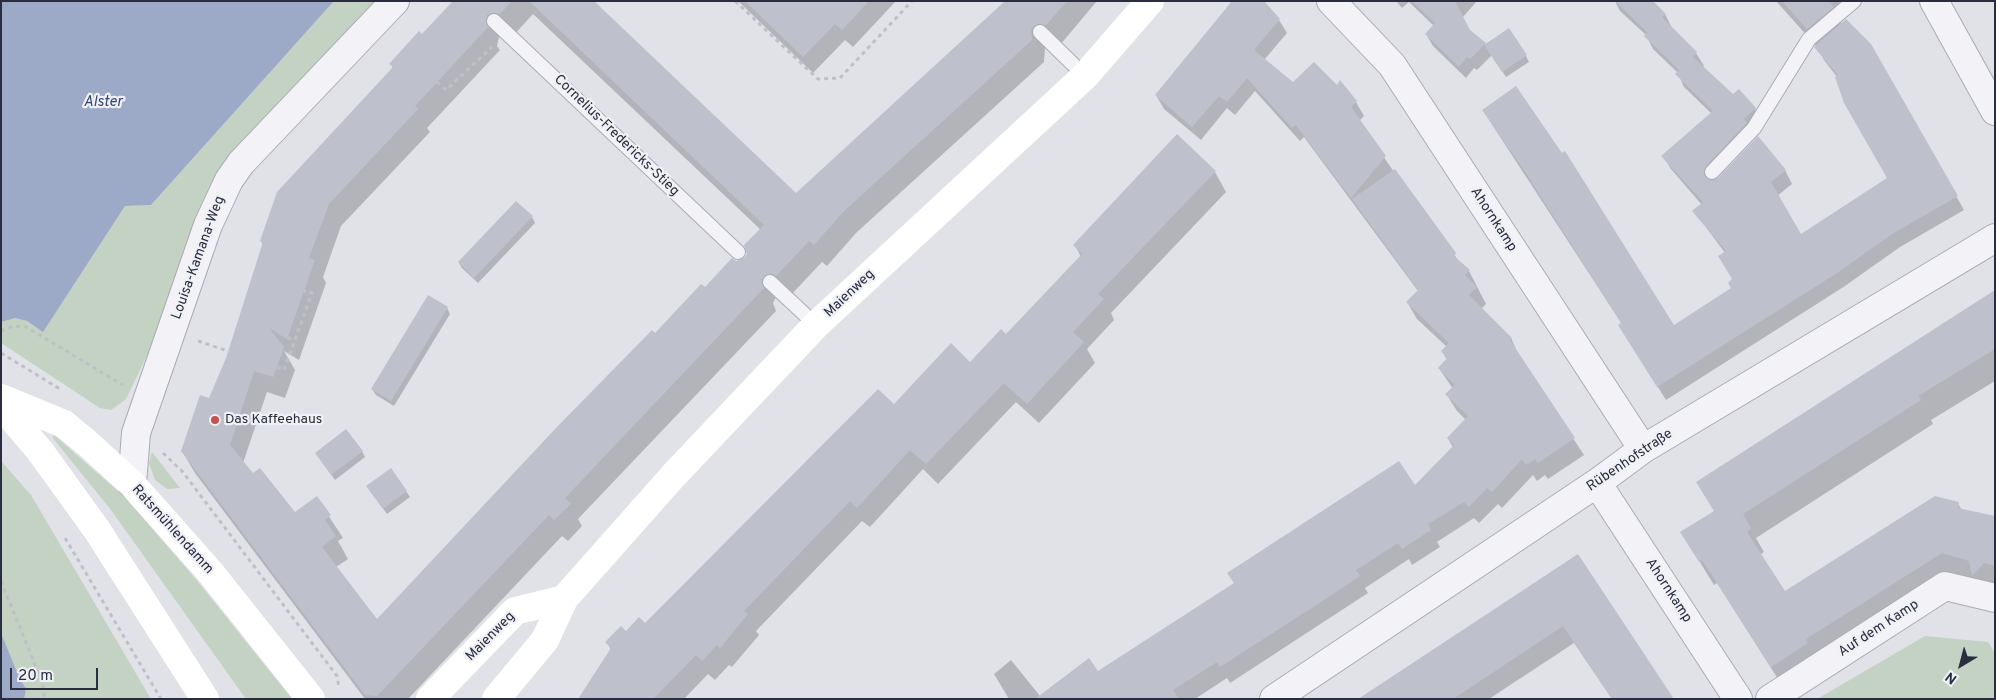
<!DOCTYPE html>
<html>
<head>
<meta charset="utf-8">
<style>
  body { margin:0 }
  #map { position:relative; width:1996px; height:700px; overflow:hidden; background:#e0e2e8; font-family:Overpass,sans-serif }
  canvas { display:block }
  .frame { position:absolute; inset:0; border:2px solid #292d3f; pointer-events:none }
  .north { position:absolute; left:1936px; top:640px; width:50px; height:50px; -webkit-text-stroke:4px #f0f1f6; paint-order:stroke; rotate:217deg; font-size:14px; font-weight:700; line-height:20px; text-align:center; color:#292d3f }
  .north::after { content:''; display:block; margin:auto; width:18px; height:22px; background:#292d3f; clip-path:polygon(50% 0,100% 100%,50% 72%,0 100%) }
  .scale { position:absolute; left:10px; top:668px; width:88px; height:22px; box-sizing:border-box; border:2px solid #292d3f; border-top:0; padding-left:6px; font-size:15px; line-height:18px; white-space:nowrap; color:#292d3f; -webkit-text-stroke:4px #f0f1f6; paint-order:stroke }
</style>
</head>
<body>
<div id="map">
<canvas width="1996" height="700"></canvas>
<div class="frame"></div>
<div class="north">N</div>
<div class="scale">20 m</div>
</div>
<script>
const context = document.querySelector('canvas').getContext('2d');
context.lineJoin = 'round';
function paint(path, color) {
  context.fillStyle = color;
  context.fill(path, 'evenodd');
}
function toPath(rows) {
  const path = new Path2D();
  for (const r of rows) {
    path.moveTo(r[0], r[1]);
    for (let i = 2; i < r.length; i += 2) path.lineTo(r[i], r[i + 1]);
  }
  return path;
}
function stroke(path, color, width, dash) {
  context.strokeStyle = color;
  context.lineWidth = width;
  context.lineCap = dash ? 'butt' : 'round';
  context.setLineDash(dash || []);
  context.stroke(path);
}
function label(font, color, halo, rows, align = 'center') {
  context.font = font + ' Overpass,sans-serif';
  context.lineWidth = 4.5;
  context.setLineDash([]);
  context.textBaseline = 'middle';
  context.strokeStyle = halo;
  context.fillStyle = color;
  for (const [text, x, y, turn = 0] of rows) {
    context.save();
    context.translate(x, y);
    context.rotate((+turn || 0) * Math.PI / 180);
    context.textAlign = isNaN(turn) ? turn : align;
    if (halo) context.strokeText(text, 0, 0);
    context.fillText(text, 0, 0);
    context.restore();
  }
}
paint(toPath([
  [334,1,385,1,248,145,126,399,111,410,100,408,1,343,1,322,6,320,15,318,27,321,43,331,125,206,151,205],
  [54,435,126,498,199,583,292,699,246,699,111,510,52,437],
  [152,452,180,488,167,489,155,480,149,463],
  [1,461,31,495,151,699,1,699],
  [1925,636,1988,642,1995,653,1995,699,1817,699]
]), '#c3d2c2');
paint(toPath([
  [1,1,334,1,151,205,125,206,43,332,27,321,15,318,1,322],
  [1,633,20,680,26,688,24,699,1,699]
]), '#9ca9c7');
paint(toPath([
  [454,1,593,1,796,195,1007,1,1097,1,1060,45,1051,45,1045,48,1044,62,856,233,827,266,822,262,789,297,785,295,776,297,773,303,776,311,578,519,582,526,568,541,562,536,408,699,365,699,195,473,182,451,210,399,227,358,263,245,261,241,393,68,391,64,422,36],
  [533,14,761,230,745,259,736,262,655,335,377,621,336,567,348,559,338,541,343,538,317,498,295,514,253,475,243,463,267,392,285,398,295,370,284,351,299,360,326,283,323,277,341,226,430,132,427,128,500,50,497,46,499,37,505,34,513,36],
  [738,1,896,1,853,47,845,40,813,73],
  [1396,1,1477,1,1463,17,1470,31,1486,45,1526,56,1529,62,1506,77,1492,55,1477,70,1474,68,1466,78,1433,46,1426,34,1434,26,1409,2,1402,8],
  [1615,1,1652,1,1665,14,1672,28,1696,53,1704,66,1703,67,1733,96,1739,91,1755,109,1762,122,1754,137,1711,181,1785,170,1792,184,1777,196,1801,236,1889,179,1837,77,1824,60,1817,47,1776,1,1847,1,1838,16,1842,24,1870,44,1964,210,1900,247,1845,286,1666,400,1628,339,1622,324,1491,123,1674,326,1733,289,1734,280,1725,253,1694,211,1702,205,1671,169,1663,156,1712,114,1684,87,1678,73,1653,49,1646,35,1620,11],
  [1279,20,1287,33,1264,60,1293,83,1337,87,1356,102,1364,116,1359,121,1394,172,1395,171,1460,263,1469,271,1486,304,1481,309,1511,338,1519,356,1584,455,1548,479,1545,475,1537,481,1533,475,1502,508,1498,504,1479,523,1474,518,1437,542,1440,547,1412,565,1409,559,1365,588,1368,593,1230,683,1227,678,1195,699,1009,699,994,674,1011,660,1040,696,1098,672,1415,487,1453,447,1448,439,1466,420,1457,411,1447,395,1453,389,1439,368,1447,360,1442,351,1447,347,1417,319,1407,302,1418,291,1304,137,1300,141,1255,91,1235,115,1227,108,1201,140,1164,109,1156,95],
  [1215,172,1226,192,1111,313,1114,320,1087,349,1095,363,1039,423,1016,402,938,484,923,469,870,527,862,521,756,631,759,635,732,667,729,665,715,680,708,674,684,699,580,699,611,650,607,642,645,625,894,405,970,364,1006,335,1081,257,1075,245],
  [532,217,535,223,478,283,462,268,459,263],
  [1995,291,1995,381,1931,420,1933,424,1756,538,1764,552,1760,555,1785,593,1958,504,1962,510,1995,518,1995,589,1975,582,1785,690,1717,583,1714,585,1682,533,1715,512],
  [447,308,450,314,394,406,376,395,372,389],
  [362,451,365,457,335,480,320,459],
  [406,491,410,497,387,514,371,492],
  [1578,555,1673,699,1612,699,1574,643,1489,699,1360,699]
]), '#0003');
paint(toPath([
  [453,1,512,1,500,14,492,13,487,15,486,23,488,27,415,106,418,109,329,204,309,258,315,260,287,339,269,328,284,347,273,377,254,371,230,445,253,473,260,468,295,512,317,496,331,515,325,520,336,536,322,547,377,619,556,428,652,330,655,333,701,284,705,287,732,258,736,261,744,258,747,254,744,245,764,225,529,1,594,1,796,193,1005,1,1067,1,1046,25,1038,24,1034,26,1031,30,1032,40,844,211,814,245,809,241,776,276,771,273,764,276,761,281,764,288,565,498,571,504,554,520,549,515,377,696,365,695,181,451,200,395,209,398,226,358,263,242,260,241,277,192,393,67,389,64,419,31,422,34],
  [745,1,869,1,842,30,835,24,803,57],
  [1232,1,1264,1,1280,19,1254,50,1293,82,1314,62,1337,85,1340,80,1357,101,1351,107,1386,156,1351,198,1296,125,1292,128,1247,78,1227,102,1219,96,1192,127,1155,95],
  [1412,1,1455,1,1470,30,1486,43,1470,59,1467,57,1459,67,1425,34,1435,23],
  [1615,1,1653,1,1666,14,1662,17,1697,52,1693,57,1733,94,1739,89,1756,108,1744,119,1747,123,1706,166,1704,175,1709,180,1718,178,1758,136,1786,170,1771,182,1801,234,1887,178,1844,103,1835,77,1838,75,1814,47,1846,19,1871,44,1958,196,1892,234,1837,273,1657,387,1618,325,1621,323,1526,173,1482,110,1516,86,1562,153,1565,151,1674,325,1731,288,1728,283,1732,279,1718,256,1726,251,1692,211,1703,202,1661,156,1713,111,1675,74,1679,70,1644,36,1647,32],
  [1782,1,1828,1,1834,7,1807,29],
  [1509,28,1527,55,1502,72,1484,45],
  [1177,134,1216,171,1098,294,1104,299,1073,332,1084,342,1027,404,1004,383,926,464,910,450,857,508,850,501,744,611,748,614,720,648,717,645,702,661,696,655,653,699,578,699,611,648,605,642,621,626,626,631,639,617,645,623,878,389,894,404,951,343,970,362,1001,329,1006,334,1082,254,1073,245],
  [1395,169,1456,253,1454,256,1470,270,1465,275,1477,287,1469,295,1512,338,1510,340,1575,438,1538,463,1535,459,1526,465,1522,459,1492,492,1487,488,1469,507,1464,502,1428,524,1431,530,1402,549,1398,543,1356,570,1360,576,1330,596,1220,667,1217,662,1173,690,1179,699,1035,699,1089,658,1098,671,1234,583,1227,573,1399,461,1415,485,1454,445,1447,438,1468,416,1445,394,1455,385,1438,368,1447,358,1441,351,1449,343,1406,302,1418,290,1352,199],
  [516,201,533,216,474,278,458,262],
  [1995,290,1995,349,1918,396,1921,400,1743,514,1751,528,1747,532,1785,591,1935,496,1959,502,1958,508,1995,516,1995,566,1984,563,1972,576,1969,561,1942,553,1806,639,1808,643,1771,667,1702,560,1699,562,1680,532,1714,511,1696,482],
  [428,295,448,307,391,401,371,389],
  [346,429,363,451,331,475,315,453],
  [391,468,407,491,383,509,366,486],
  [1578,554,1674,699,1612,699,1563,626,1453,699,1358,699]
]), '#bec0cb');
const lane = toPath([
  [494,21,738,252],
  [1040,32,1085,76],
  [1712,172,1754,128,1809,39,1854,1],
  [770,282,816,325]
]);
const street = toPath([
  [1331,1,1392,65,1643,449],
  [1934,1,1995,111],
  [1597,483,1738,699],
  [132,484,136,433,208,225,229,180,241,163,395,1],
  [1274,699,1597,483,1643,449,1995,238],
  [1770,699,1945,586,1995,598]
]);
stroke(lane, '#a9acb5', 16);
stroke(street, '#a9acb5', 30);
stroke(toPath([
  [735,1,818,79,840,78,912,1],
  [437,82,446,90,492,47],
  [1,331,13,326,26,327,123,385],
  [287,338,295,339],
  [198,341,228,351],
  [1,353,60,389],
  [277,367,284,370,312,293,304,291],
  [163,453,182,471,337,676,339,688],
  [65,538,161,699],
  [1,581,42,682,45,699]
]), '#bec0c7', 3, [4, 4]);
stroke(lane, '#f3f3f7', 14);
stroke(street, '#f3f3f7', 28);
stroke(toPath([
  [1,398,64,424,87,443,132,484,210,572,311,699],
  [1,405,40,451,97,530,205,699],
  [430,699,515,611,564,599],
  [496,699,545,640,564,599,673,476,816,325,1085,76,1150,1]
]), '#fff', 28);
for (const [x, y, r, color] of [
  [215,420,5,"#c94f4a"]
]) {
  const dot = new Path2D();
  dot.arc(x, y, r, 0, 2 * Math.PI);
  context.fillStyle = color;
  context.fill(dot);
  stroke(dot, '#f0f1f6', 2);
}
label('14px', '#292d3f', '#f0f1f6', [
  ["Cornelius-Fredericks-Stieg",616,136,44],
  ["Ahornkamp",1493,220,57],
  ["Louisa-Kamana-Weg",199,258,-70],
  ["Maienweg",850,294,-43],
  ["Rübenhofstraße",1630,461,-34],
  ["Ratsmühlendamm",172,530,48],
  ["Ahornkamp",1668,591,57],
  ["Auf dem Kamp",1879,629,-33],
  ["Maienweg",491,637,-45]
]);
label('14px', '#292d3f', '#f0f1f6', [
  ["Das Kaffeehaus",225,420]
], 'left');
label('italic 15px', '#354571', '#f0f1f6', [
  ["Alster",103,103]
]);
</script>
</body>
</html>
